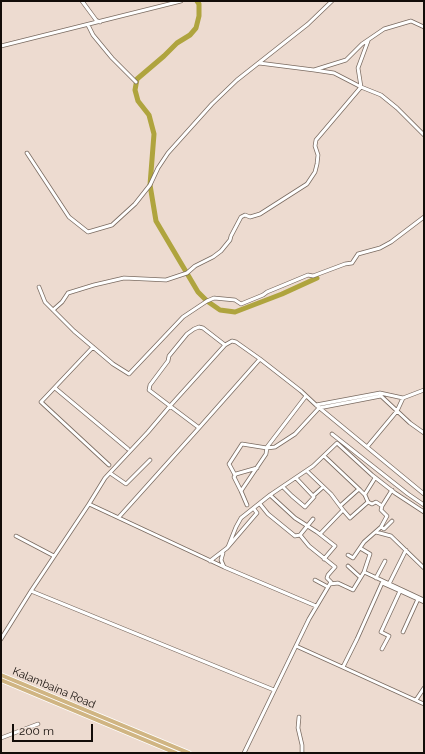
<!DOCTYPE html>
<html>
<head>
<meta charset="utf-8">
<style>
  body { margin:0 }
  #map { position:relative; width:425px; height:754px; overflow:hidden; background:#eddbd0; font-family:Raleway,sans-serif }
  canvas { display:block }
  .frame { position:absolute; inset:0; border:2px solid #130d09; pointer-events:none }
  .scale { position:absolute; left:12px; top:724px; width:81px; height:18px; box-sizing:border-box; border:2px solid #130d09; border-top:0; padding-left:5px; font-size:12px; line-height:14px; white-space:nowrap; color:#130d09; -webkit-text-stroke:3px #eddbd0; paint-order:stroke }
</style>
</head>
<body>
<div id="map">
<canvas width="425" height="754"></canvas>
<div class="frame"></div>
<div class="scale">200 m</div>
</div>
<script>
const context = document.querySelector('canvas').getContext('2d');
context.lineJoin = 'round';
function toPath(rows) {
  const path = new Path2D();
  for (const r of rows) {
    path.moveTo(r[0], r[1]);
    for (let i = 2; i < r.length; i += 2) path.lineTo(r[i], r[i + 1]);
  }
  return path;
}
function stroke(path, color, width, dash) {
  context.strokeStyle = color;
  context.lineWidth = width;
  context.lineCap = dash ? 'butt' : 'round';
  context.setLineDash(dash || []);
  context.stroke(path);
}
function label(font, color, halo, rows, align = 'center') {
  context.font = font + ' Raleway,sans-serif';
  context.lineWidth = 4;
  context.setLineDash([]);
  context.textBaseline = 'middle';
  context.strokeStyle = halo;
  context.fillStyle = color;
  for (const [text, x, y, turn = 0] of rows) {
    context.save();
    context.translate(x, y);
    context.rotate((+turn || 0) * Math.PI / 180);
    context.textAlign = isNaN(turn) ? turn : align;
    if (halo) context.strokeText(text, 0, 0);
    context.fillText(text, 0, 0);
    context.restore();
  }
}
stroke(toPath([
  [197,1,199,4,199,16,196,28,190,35,177,43,164,56,137,79,135,90,138,101,149,115,154,134,150,185,156,221,198,292,207,301,220,310,235,312,282,294,317,278]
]), '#afa43e', 5);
const minor = toPath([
  [82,1,96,20,100,22],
  [88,25,93,35,112,58,136,82],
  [1,46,181,1],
  [259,63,314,70,346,60,362,44,384,29,411,21,424,27],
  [314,70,334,73,361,87,381,95,397,108,424,135],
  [27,153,69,217,88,232,112,225,135,204,150,185,158,168,168,153,212,104,237,80,308,24,332,1],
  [39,287,45,302,74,331,113,364,129,374,183,317,207,301,214,298,235,300,241,304,263,295,267,292,284,285,308,275,313,276,345,264,352,263,358,254,380,248,391,242,424,217],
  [53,310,62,302,68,293,94,285,124,278,166,280,187,273,195,266,213,257,221,251,230,240,231,236,241,217,245,215,250,217,260,214,307,184,315,172,317,164,318,155,315,146,316,140,361,87,358,68,368,41],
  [93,347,41,402,109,465],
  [260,359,301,391,316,405],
  [55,388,128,449],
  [424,390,403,398,380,393,316,405,424,494],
  [332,434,408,494,424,505],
  [367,447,397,411,403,398],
  [324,456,360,490,365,495,368,502],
  [307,471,331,494,343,510],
  [110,473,126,484,150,460],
  [235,475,229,464,242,444,267,448,275,447,295,434,319,408,381,396,410,423,424,433],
  [283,487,292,496,305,507,314,497,296,478],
  [241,491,234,477,236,474,257,468],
  [365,494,375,478],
  [270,495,295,518,317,532,335,546,324,559],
  [313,496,323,487],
  [89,504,105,478,148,432,170,406,149,390,150,385,168,361,169,356,187,334,194,329,199,327,203,328,225,345],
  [260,504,268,514,295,536,300,535,313,519],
  [247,505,241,491,266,454,267,447,306,396],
  [340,506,359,489],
  [382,506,392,490],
  [119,517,198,429,198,427,170,406,225,345,232,341,236,342,260,359,198,429],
  [381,527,384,529,392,521],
  [376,532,391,536,424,568],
  [320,534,343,510,350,518,368,502],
  [16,536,54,556],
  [228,547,236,527,241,518,270,495,313,466,337,443,372,475,395,493,424,512],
  [223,553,221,560,224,567],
  [348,555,353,558,364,542,381,527,387,516,381,510,382,506,376,502,372,504,368,502],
  [210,561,227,548,257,513,254,509],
  [348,566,360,577],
  [364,572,424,600],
  [376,578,385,561],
  [315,580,328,587],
  [330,584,338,583,353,590,364,572,370,554,360,548],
  [389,584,406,550],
  [31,591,274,690],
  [403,632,418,599],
  [1,639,31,591,89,504,224,567,316,606],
  [296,646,424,704],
  [382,649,389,636,381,632,400,591,424,602],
  [343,667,357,639,382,583,400,591],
  [416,700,424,688],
  [299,717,298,728,302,745,302,753],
  [1,738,38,724],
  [244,753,309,619,331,582,327,578,328,575,335,567,309,546,300,535]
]);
const major = toPath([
  [1,675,189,753],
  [1,680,176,753]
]);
stroke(minor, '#7a6b61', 4.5);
stroke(major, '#fff', 5.5);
stroke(minor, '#fff', 3);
stroke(major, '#d0b583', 4);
label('11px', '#130d09', '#eddbd0', [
  ["Kalambaina Road",54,688,23]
]);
</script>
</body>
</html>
